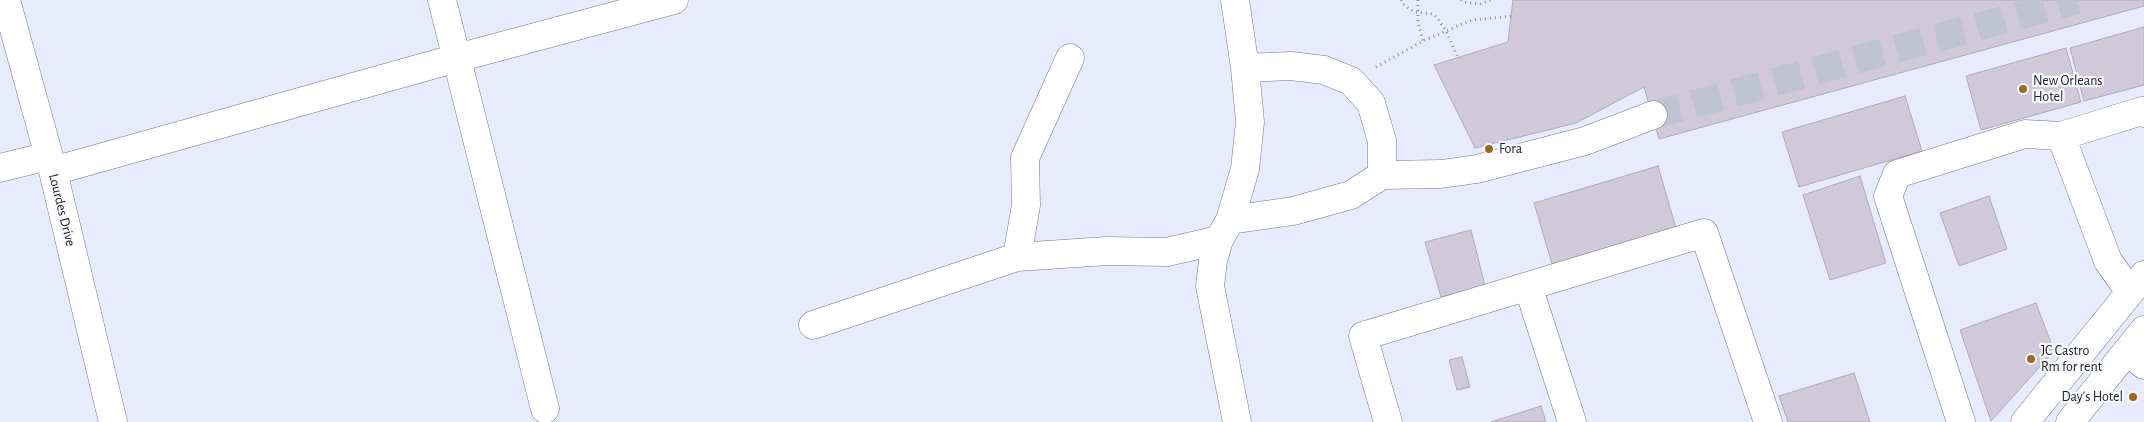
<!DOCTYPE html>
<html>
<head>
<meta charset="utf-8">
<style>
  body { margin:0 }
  canvas { display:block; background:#e7ebfd }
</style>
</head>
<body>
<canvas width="2144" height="422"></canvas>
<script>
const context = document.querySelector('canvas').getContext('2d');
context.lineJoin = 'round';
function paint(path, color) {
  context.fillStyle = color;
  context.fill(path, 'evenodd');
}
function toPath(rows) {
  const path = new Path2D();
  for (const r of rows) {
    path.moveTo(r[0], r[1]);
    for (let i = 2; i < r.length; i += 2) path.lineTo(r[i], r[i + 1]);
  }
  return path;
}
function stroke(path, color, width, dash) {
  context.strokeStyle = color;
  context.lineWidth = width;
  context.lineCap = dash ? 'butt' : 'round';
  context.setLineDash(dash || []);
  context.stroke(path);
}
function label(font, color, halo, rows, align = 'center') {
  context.font = font + ' "Alegreya Sans",sans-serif';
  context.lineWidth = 4.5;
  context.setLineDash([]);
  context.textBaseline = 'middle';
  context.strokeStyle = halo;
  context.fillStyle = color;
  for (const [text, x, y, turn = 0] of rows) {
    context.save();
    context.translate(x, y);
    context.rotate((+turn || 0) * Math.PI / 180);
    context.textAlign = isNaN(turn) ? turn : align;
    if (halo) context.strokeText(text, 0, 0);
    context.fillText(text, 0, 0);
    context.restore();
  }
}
const building = toPath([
  [1513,0,2144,0,2144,6,1659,139,1644,87,1576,123,1475,148,1434,65,1508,42,1513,0],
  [2144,27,2144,85,2084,101,2070,48,2144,27],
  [2066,48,2081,102,1981,130,1966,76,2066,48],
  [1905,96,1922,151,1799,187,1782,132,1905,96],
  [1658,166,1676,228,1552,264,1534,203,1658,166],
  [1860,176,1886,263,1830,280,1803,195,1860,176],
  [1989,196,2007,249,1959,266,1940,213,1989,196],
  [1471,230,1485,286,1441,297,1425,242,1471,230],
  [2036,303,2054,351,1991,421,1960,330,2036,303],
  [1462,357,1470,387,1457,390,1449,360,1462,357],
  [1854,373,1870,422,1788,422,1779,396,1854,373],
  [1541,406,1546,422,1491,422,1541,406]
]);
paint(building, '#d0c9da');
stroke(building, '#b2aabb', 1);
stroke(toPath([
  [1653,115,2077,0]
]), '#bfc3d2', 28, [28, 14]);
const minor = toPath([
  [6,0,53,171,113,422],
  [442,0,545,409],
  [1235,0,1245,68,1250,122,1245,169,1230,220,1219,240,1213,260,1210,286,1237,422],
  [1245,68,1291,66,1324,70,1351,81,1371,103,1382,141,1382,175],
  [2061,136,2142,111,2144,113],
  [0,168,48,156],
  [53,171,457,58,674,0],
  [1230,220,1293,211,1351,195,1382,175,1441,174,1477,169,1585,141,1653,115],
  [1017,257,1026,205,1025,158,1070,58],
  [1528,286,1572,422],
  [813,325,1017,257,1107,251,1167,252,1219,240],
  [2127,351,2144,365],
  [1388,422,1363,336,1704,233,1768,422],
  [1961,422,1888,196,1897,174,2025,134,2061,136,2108,261,2130,292]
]);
const major = toPath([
  [2025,422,2144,275],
  [2070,422,2144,330]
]);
stroke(minor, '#737787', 29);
stroke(major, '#737787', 29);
stroke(toPath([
  [1418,0,1418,22,1423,41],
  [1461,0,1463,2,1480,4,1491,0],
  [1376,67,1423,41,1472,20,1513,16]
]), '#8c8f9b', 3, [1, 4]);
stroke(minor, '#fff', 28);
stroke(major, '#fff', 28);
stroke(toPath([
  [1401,0,1403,4,1414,12,1433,14,1438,19,1446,31,1458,58]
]), '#8c8f9b', 3, [1, 4]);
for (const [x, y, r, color] of [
  [2023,89,5,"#9d6621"],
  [1489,149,5,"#9d6621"],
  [2031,359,5,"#9d6621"],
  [2133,397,5,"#9d6621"]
]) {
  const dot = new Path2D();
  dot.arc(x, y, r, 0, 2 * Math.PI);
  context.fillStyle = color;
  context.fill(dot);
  stroke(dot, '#f8f9fd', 2);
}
label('14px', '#212228', '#f8f9fd', [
  ["New Orleans",2033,81],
  ["Hotel",2033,97],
  ["Fora",1499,149],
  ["JC Castro",2041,351],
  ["Rm for rent",2041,367],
  ["Day's Hotel",2123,397,"right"]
], 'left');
label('14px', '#212228', '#f8f9fd', [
  ["Lourdes Drive",62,210,76]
]);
</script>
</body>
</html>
